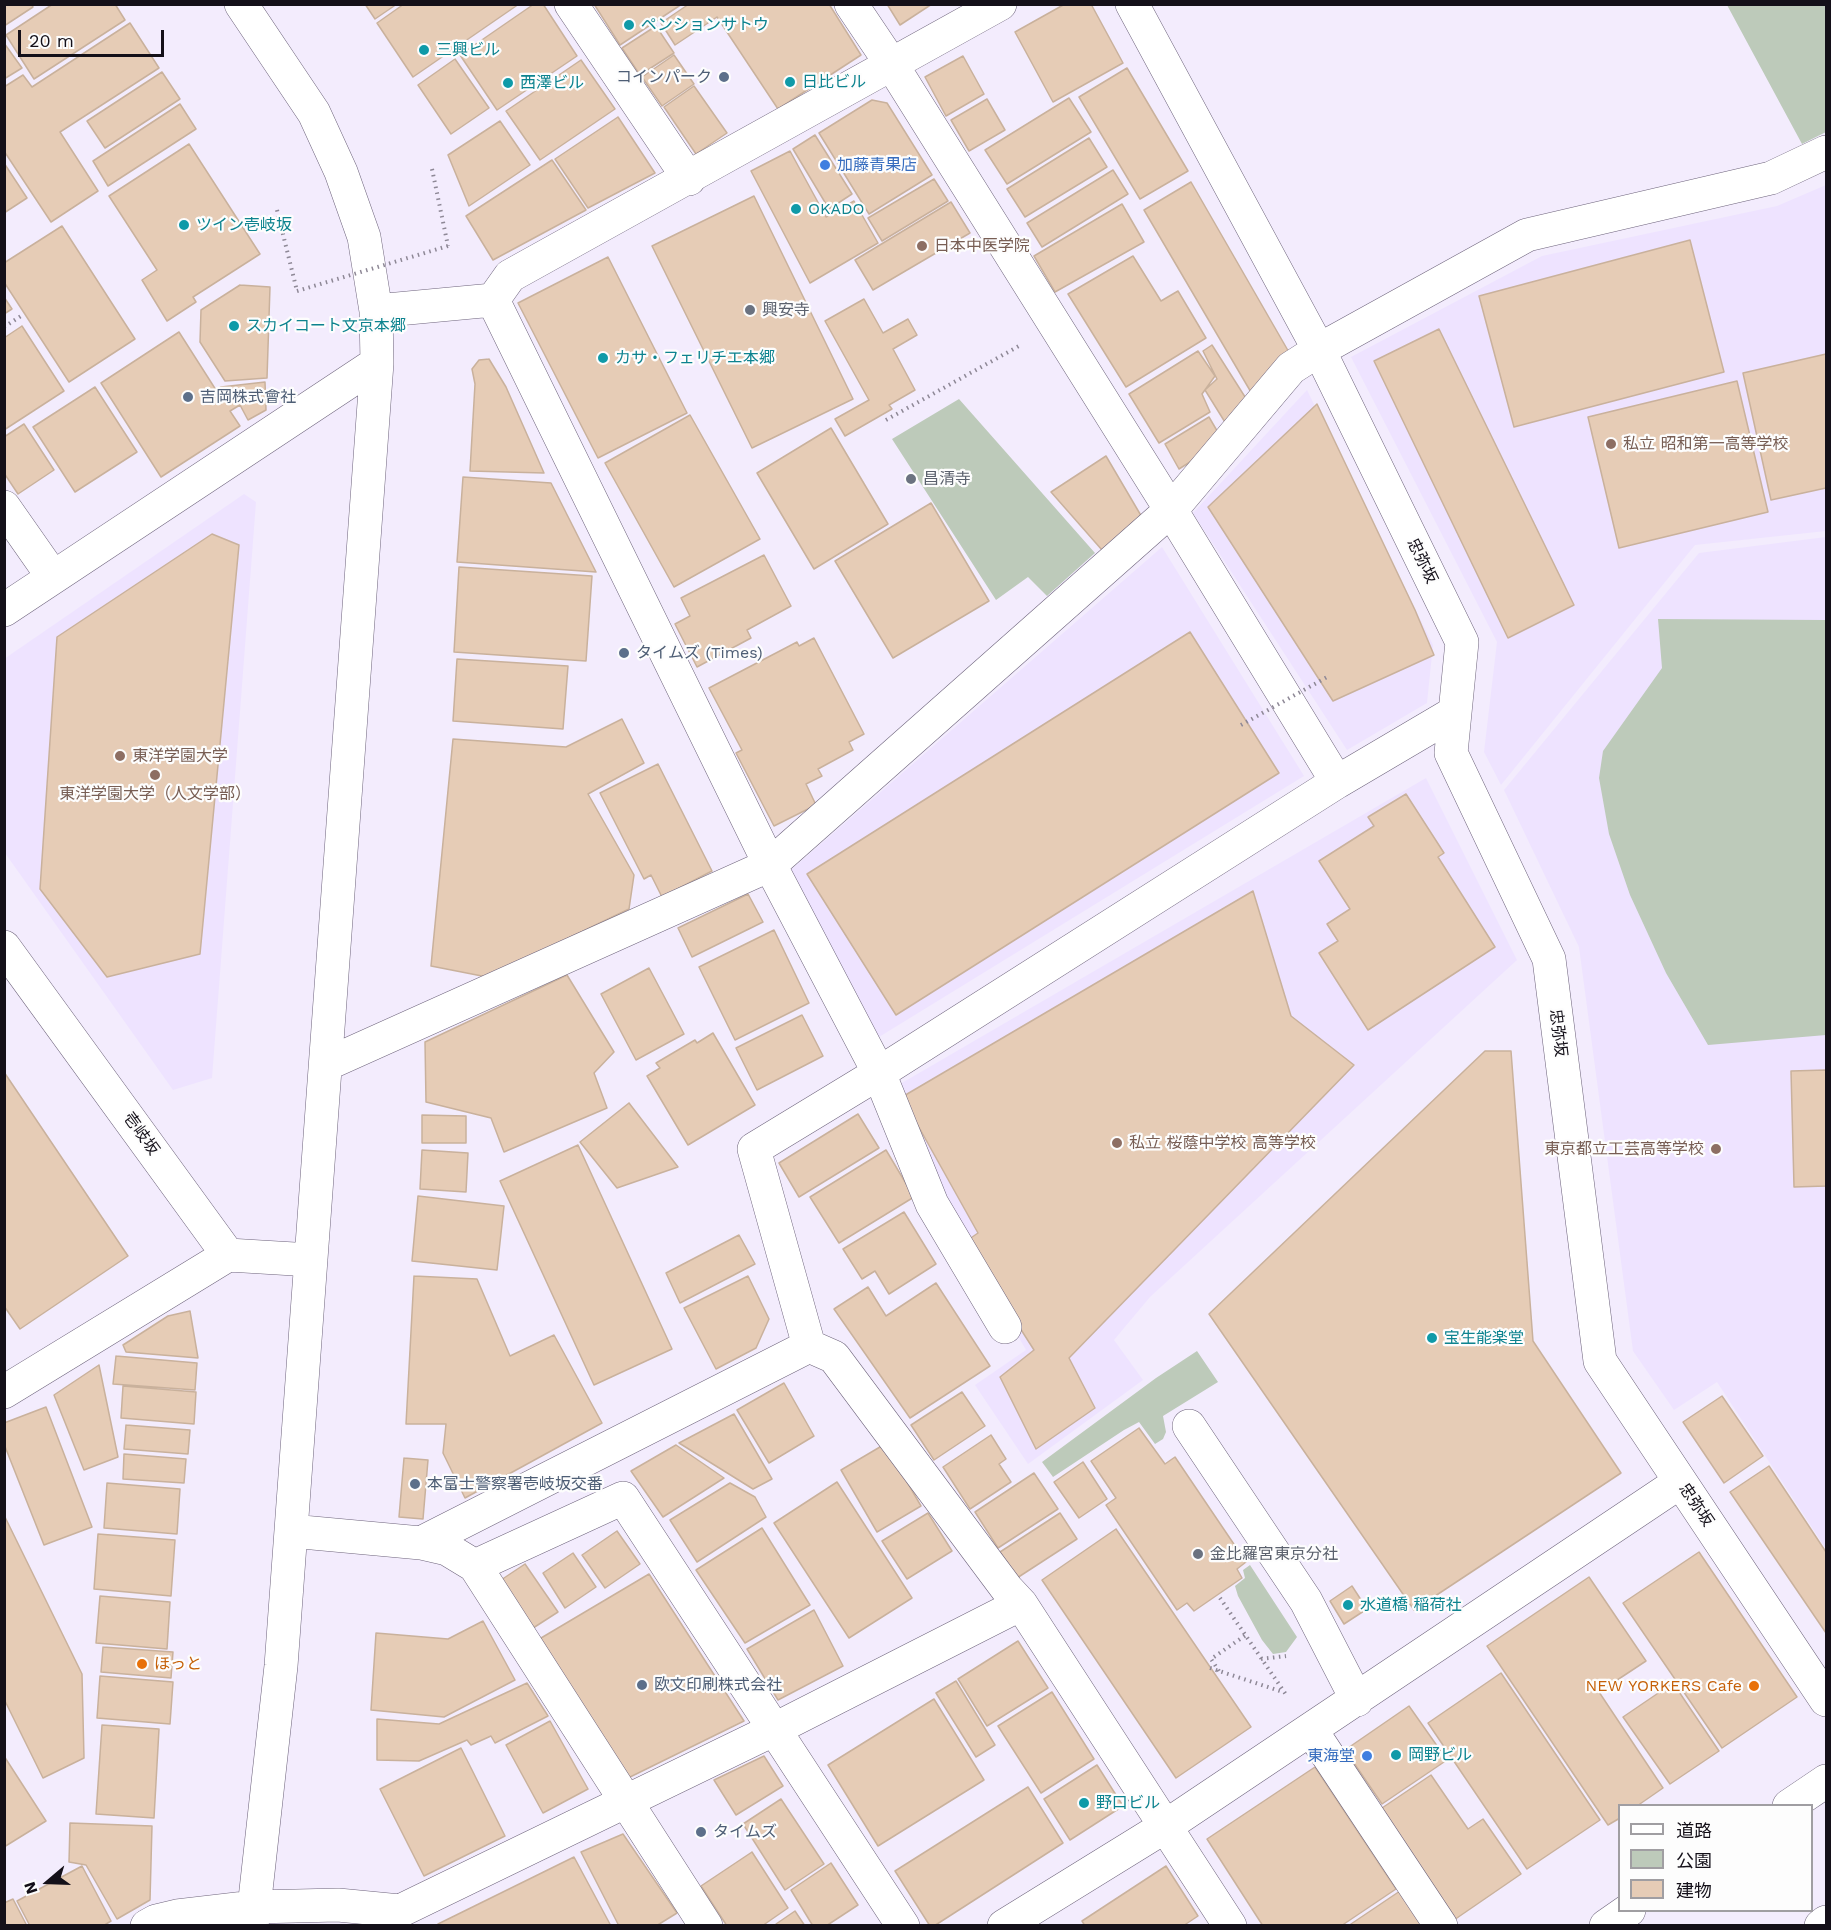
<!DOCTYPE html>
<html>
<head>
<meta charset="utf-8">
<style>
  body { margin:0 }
  #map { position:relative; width:1831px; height:1930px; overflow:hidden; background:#f3ecfd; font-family:"Work Sans","Noto Sans JP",sans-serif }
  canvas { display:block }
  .frame { position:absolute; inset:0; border:6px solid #141019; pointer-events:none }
  .legend { position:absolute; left:1618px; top:1804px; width:195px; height:108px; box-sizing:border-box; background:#fdfdfd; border:2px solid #a09ea2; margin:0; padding:8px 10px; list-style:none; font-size:18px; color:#141019 }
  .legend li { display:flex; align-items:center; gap:12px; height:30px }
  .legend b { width:30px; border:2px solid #a09ea2 }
  .north { position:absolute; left:18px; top:1852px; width:60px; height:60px; -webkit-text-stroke:4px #fdfdfd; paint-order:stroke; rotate:251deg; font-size:16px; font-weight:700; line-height:24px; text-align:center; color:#141019 }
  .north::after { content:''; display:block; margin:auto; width:21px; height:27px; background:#141019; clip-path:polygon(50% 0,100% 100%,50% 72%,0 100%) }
  .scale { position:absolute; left:18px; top:30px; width:146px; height:27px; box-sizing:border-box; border:3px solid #141019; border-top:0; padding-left:8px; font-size:18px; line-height:21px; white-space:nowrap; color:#141019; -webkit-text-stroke:4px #fdfdfd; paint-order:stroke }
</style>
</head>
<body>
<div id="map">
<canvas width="1831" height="1930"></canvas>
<div class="frame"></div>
<ul class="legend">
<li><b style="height:8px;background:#fff"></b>道路</li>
<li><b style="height:16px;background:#bdcaba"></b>公園</li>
<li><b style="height:16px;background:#e6ccb6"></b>建物</li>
</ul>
<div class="north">N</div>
<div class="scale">20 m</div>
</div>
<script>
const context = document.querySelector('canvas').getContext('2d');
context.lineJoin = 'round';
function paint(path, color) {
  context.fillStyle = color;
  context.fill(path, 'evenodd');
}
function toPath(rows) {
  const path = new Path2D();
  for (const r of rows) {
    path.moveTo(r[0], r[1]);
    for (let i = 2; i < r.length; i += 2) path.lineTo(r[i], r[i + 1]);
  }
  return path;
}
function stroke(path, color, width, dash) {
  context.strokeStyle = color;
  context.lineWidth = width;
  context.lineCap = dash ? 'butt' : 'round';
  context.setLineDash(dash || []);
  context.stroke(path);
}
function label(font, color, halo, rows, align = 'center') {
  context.font = font + ' "Work Sans","Noto Sans JP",sans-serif';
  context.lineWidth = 4.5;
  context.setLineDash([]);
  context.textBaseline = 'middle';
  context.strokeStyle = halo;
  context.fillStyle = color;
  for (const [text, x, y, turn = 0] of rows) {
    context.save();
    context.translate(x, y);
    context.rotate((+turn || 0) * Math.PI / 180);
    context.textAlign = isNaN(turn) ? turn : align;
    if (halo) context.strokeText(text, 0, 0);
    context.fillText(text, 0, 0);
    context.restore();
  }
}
paint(toPath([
  [1826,185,1826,531,1695,545,1501,785,1484,752,1497,642,1351,357,1542,256,1777,206],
  [1307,390,1433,645,1427,703,1347,750,1193,513],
  [244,494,256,502,212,1078,173,1090,5,853,4,659],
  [1826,537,1826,1549,1717,1382,1674,1410,1633,1351,1579,947,1504,790,1699,553],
  [1162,547,1304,776,879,1037,791,870],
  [1426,778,1517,960,1150,1297,1114,1340,1143,1380,1028,1464,975,1385,1026,1350,940,1199,895,1087]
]), '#eee3ff');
paint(toPath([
  [1727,5,1826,5,1826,132,1802,144],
  [959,399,1095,553,1047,596,1028,577,996,600,892,439],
  [1658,619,1826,620,1826,1035,1708,1045,1666,973,1630,895,1609,834,1599,778,1603,751,1662,668],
  [1197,1351,1218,1382,1163,1416,1166,1432,1163,1439,1155,1444,1139,1422,1124,1430,1053,1477,1042,1462,1156,1378],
  [1250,1565,1297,1637,1286,1652,1273,1654,1262,1640,1238,1596,1235,1586,1245,1578,1243,1570]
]), '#bdcaba');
const building = toPath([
  [4,4,31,4,33,7,4,26,4,4],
  [53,4,115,4,125,20,34,79,6,35,53,4],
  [365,4,397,4,375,19,365,4],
  [404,4,519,4,413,77,377,23,404,4],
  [534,4,543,4,577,56,497,110,460,55,534,4],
  [594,4,682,4,620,45,594,4],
  [689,4,829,4,861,55,778,109,717,17,675,45,661,23,689,4],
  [887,4,932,4,900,25,887,4],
  [1065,4,1091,4,1123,63,1053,102,1015,32,1065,4],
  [130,23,159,68,60,132,98,191,51,222,4,151,4,87,23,75,32,87,130,23],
  [656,26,674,53,640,75,622,48,656,26],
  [4,43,22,68,4,79,4,43],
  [674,55,694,84,662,106,642,77,674,55],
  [963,56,984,94,946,116,925,77,963,56],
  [455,59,489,108,451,134,418,85,455,59],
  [581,60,615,109,540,160,506,111,581,60],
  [1127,68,1188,171,1140,199,1079,97,1127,68],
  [162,72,180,99,105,148,87,121,162,72],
  [694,86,727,133,696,154,664,107,694,86],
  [1069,98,1091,132,1007,184,985,150,1069,98],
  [987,99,1005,130,969,151,951,120,987,99],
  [872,100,887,103,932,175,869,214,819,133,872,100],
  [180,104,196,129,108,186,93,161,180,104],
  [618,117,655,173,588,208,555,159,618,117],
  [500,121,530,165,469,206,448,155,500,121],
  [815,135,852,194,829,209,793,149,815,135],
  [1089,138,1107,167,1025,217,1007,189,1089,138],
  [189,144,260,254,193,297,196,302,167,321,142,280,157,270,109,196,189,144],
  [790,151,826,217,854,201,878,243,810,283,751,171,790,151],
  [552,160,586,210,493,260,466,216,552,160],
  [4,163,27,198,4,213,4,163],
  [1113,170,1128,194,1042,247,1027,223,1113,170],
  [934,179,948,201,882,241,868,218,934,179],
  [1191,182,1290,354,1255,399,1144,210,1191,182],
  [754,196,853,399,752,448,652,246,754,196],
  [951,202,970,233,873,290,855,260,951,202],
  [1122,204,1144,242,1055,292,1034,256,1122,204],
  [62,226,135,339,69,382,4,282,4,263,62,226],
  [1690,240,1724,372,1514,427,1479,296,1690,240],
  [1133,256,1161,301,1178,291,1206,338,1126,387,1068,294,1133,256],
  [608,257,687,413,598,458,518,303,608,257],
  [240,285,270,287,267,378,225,381,200,342,201,310,240,285],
  [4,297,12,309,4,314,4,297],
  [864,299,883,333,908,319,917,335,893,349,915,390,889,405,892,409,845,436,835,419,869,400,825,321,864,299],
  [22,326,64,391,4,430,4,338,22,326],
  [1439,329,1574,605,1508,638,1374,361,1439,329],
  [179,332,216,390,221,387,265,382,266,410,248,420,240,405,230,411,240,426,161,477,101,383,179,332],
  [1212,345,1254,411,1228,427,1205,390,1217,379,1203,351,1212,345],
  [1198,351,1215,376,1202,394,1210,412,1159,443,1129,394,1198,351],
  [1826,354,1826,488,1771,500,1743,373,1826,354],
  [489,359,506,387,544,473,470,471,475,384,472,369,479,360,489,359],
  [1737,381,1768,512,1619,548,1588,417,1737,381],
  [95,387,137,452,75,492,33,427,95,387],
  [1317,404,1415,610,1434,655,1333,701,1208,507,1317,404],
  [690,415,760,539,674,587,605,463,690,415],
  [1209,417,1223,441,1179,469,1165,444,1209,417],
  [24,424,54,470,18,494,4,473,4,437,24,424],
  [831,428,888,524,814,569,757,473,831,428],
  [1106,456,1143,519,1102,550,1051,492,1106,456],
  [463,477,551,483,596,572,457,562,463,477],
  [931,503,989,601,893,658,835,561,931,503],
  [212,534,239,545,200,954,107,977,40,889,57,637,212,534],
  [764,555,791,606,747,630,751,638,697,667,675,624,690,616,681,598,764,555],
  [459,567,592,576,586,661,454,652,459,567],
  [1190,632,1279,773,896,1015,807,874,1190,632],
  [814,638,864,734,849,742,853,750,818,769,822,776,806,784,816,805,774,826,736,753,742,750,709,688,797,642,799,646,814,638],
  [457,659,568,666,563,729,453,721,457,659],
  [622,719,644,763,588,794,634,875,629,909,487,977,431,966,453,739,566,747,622,719],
  [658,764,712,871,662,897,651,875,644,879,600,793,658,764],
  [1406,794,1444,853,1438,857,1495,947,1368,1030,1319,953,1338,941,1327,924,1350,909,1319,861,1374,826,1368,817,1406,794],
  [1253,891,1291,1016,1354,1065,1069,1358,1095,1408,1036,1449,1000,1377,1034,1350,965,1242,978,1233,902,1097,1253,891],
  [748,894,763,922,692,957,678,928,748,894],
  [774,930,809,1003,735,1040,699,967,774,930],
  [649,968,684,1034,636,1060,601,994,649,968],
  [567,975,614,1052,594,1073,607,1108,504,1152,491,1118,426,1102,425,1042,567,975],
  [802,1015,823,1056,757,1090,736,1048,802,1015],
  [713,1033,755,1105,688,1145,647,1076,660,1068,656,1063,695,1040,697,1043,713,1033],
  [1485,1051,1511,1051,1533,1341,1621,1473,1414,1610,1209,1314,1485,1051],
  [1826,1070,1826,1186,1794,1187,1791,1071,1826,1070],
  [4,1072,128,1256,20,1329,4,1306,4,1072],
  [629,1103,678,1167,617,1188,580,1142,629,1103],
  [858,1114,879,1148,799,1197,779,1163,858,1114],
  [422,1115,466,1116,466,1143,422,1143,422,1115],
  [578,1145,672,1349,594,1385,500,1181,578,1145],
  [422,1150,468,1153,466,1192,420,1189,422,1150],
  [886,1150,914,1197,839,1243,810,1197,886,1150],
  [418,1196,504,1206,497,1270,412,1261,418,1196],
  [904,1212,936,1264,889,1294,875,1271,862,1279,843,1249,904,1212],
  [739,1235,755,1264,680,1303,666,1273,739,1235],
  [414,1276,477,1279,510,1356,554,1335,602,1423,465,1498,443,1453,446,1424,406,1424,414,1276],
  [748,1276,769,1319,756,1348,716,1369,684,1308,748,1276],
  [936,1283,990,1366,910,1418,834,1309,868,1287,886,1316,936,1283],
  [190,1311,198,1358,126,1352,123,1345,168,1316,190,1311],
  [116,1356,197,1363,195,1390,113,1384,116,1356],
  [99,1365,118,1457,84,1470,54,1395,99,1365],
  [784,1383,814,1436,769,1463,737,1410,784,1383],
  [123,1386,196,1392,194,1424,121,1418,123,1386],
  [962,1392,985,1426,934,1460,911,1425,962,1392],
  [1722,1396,1763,1456,1724,1483,1683,1422,1722,1396],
  [46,1407,92,1527,44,1545,4,1444,4,1423,46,1407],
  [734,1414,772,1479,753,1489,679,1443,734,1414],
  [126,1425,190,1430,188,1454,124,1449,126,1425],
  [1139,1428,1165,1464,1175,1457,1246,1562,1237,1569,1242,1578,1194,1611,1187,1603,1177,1610,1106,1505,1116,1498,1091,1461,1139,1428],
  [991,1435,1006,1459,999,1464,1011,1482,970,1509,943,1467,991,1435],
  [885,1444,921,1506,877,1532,841,1470,885,1444],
  [676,1445,724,1478,663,1517,631,1471,676,1445],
  [124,1454,186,1459,184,1483,123,1479,124,1454],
  [404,1458,428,1460,423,1519,399,1517,404,1458],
  [1083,1462,1107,1499,1079,1518,1054,1482,1083,1462],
  [1769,1466,1826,1552,1826,1633,1730,1492,1769,1466],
  [1034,1473,1058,1509,998,1548,975,1512,1034,1473],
  [837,1482,912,1598,849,1638,774,1523,837,1482],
  [107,1483,180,1489,177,1534,104,1528,107,1483],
  [730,1483,755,1497,766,1517,697,1562,670,1520,730,1483],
  [928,1513,952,1551,907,1579,882,1541,928,1513],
  [1060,1513,1077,1539,1017,1578,1000,1552,1060,1513],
  [4,1515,82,1674,84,1758,43,1778,4,1699,4,1515],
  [762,1528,810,1605,745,1643,696,1570,762,1528],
  [1116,1529,1251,1727,1176,1778,1042,1580,1116,1529],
  [617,1531,640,1564,605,1588,582,1555,617,1531],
  [98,1534,175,1540,171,1596,94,1589,98,1534],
  [1699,1552,1797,1697,1722,1748,1623,1603,1699,1552],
  [573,1553,596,1587,565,1608,543,1573,573,1553],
  [525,1564,558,1612,530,1630,498,1582,525,1564],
  [649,1574,744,1721,626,1779,536,1641,649,1574],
  [1589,1577,1646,1661,1599,1692,1663,1788,1637,1806,1620,1806,1620,1818,1608,1825,1487,1646,1589,1577],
  [1352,1586,1367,1609,1344,1624,1330,1601,1352,1586],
  [100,1596,170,1602,167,1649,96,1643,100,1596],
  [814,1610,843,1666,778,1700,747,1649,814,1610],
  [483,1621,515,1680,444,1717,371,1710,376,1633,448,1639,483,1621],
  [1018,1641,1048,1688,987,1726,958,1679,1018,1641],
  [103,1647,173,1652,171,1678,101,1672,103,1647],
  [1501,1673,1600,1820,1527,1869,1428,1723,1501,1673],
  [100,1676,173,1682,170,1724,97,1718,100,1676],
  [956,1681,995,1745,976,1757,936,1693,956,1681],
  [527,1683,548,1716,495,1743,491,1736,471,1745,467,1740,419,1761,377,1760,377,1719,439,1724,527,1683],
  [1673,1683,1719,1751,1670,1784,1623,1717,1673,1683],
  [1052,1692,1094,1759,1041,1793,998,1726,1052,1692],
  [934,1699,984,1780,878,1846,828,1765,934,1699],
  [1409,1706,1447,1760,1382,1804,1345,1750,1409,1706],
  [550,1721,588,1789,543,1813,506,1745,550,1721],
  [102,1725,159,1729,154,1818,96,1814,102,1725],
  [461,1748,505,1836,424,1876,380,1789,461,1748],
  [4,1756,46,1821,4,1847,4,1756],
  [764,1756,783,1786,736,1815,714,1780,764,1756],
  [1097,1765,1123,1806,1070,1840,1044,1799,1097,1765],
  [1315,1767,1396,1889,1341,1926,1263,1926,1207,1839,1315,1767],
  [1431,1775,1468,1829,1483,1819,1521,1874,1454,1920,1379,1810,1431,1775],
  [1028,1787,1063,1843,934,1926,930,1926,895,1871,1028,1787],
  [781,1799,824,1864,785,1890,743,1824,781,1799],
  [70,1823,152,1826,150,1900,117,1919,86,1865,69,1862,70,1823],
  [623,1834,677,1913,656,1926,619,1926,581,1852,623,1834],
  [752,1852,788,1908,762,1926,727,1926,701,1886,752,1852],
  [574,1857,611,1926,438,1926,438,1924,574,1857],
  [831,1863,858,1905,826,1926,813,1926,791,1890,831,1863],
  [82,1866,111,1921,103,1926,30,1926,17,1901,82,1866],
  [1166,1866,1198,1916,1183,1926,1085,1926,1082,1921,1166,1866],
  [1400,1891,1422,1926,1348,1926,1400,1891],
  [13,1899,27,1926,4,1926,4,1903,13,1899],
  [795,1911,805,1926,777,1926,776,1924,795,1911]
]);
paint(building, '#e6ccb6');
stroke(building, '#c9b19c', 1.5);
const minor = toPath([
  [241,4,314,113,341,172,364,237,376,311,377,363,281,1666,252,1926],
  [571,4,689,179],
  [851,4,892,65,1171,510,1337,782],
  [1132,4,1319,350,1462,642,1451,753,1549,959,1600,1361,1826,1700],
  [493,300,770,865,879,1073,932,1204,1005,1327],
  [376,311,493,300,510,276,1000,4],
  [4,507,53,577],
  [4,610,377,363],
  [4,947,228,1255,311,1260],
  [327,1064,770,865,1171,510,1291,368,1319,350,1527,235,1771,178,1826,152],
  [809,1346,754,1149,879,1073,1337,782,1454,713],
  [4,1392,228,1255],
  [1189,1426,1306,1601,1357,1700],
  [291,1531,421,1543,447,1549,475,1566,706,1926],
  [421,1543,809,1346,834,1357,1007,1589,1021,1604,1230,1926],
  [475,1566,623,1498,903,1926],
  [1311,1730,1441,1926],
  [147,1926,156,1921,177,1916,254,1907,338,1905,400,1911,775,1729,1021,1604],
  [1004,1926,1166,1826,1680,1482]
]);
const major = toPath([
  [1789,1806,1826,1781],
  [1606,1926,1629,1910],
  [1821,1926,1826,1922]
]);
stroke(minor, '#6e647c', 34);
stroke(major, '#6e647c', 34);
stroke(toPath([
  [432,169,448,246],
  [277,210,297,291],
  [4,327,21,316],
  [886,420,1019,346],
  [1220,1598,1287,1696],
  [1261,1659,1286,1656],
  [1210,1668,1283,1692],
  [1219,1671,1211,1659,1246,1635]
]), '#8e8896', 4, [1.5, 4.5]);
stroke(minor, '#fff', 33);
stroke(major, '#fff', 33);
stroke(toPath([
  [297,291,448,246],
  [1241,725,1329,676]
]), '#8e8896', 4, [1.5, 4.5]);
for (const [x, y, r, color] of [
  [629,25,6,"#0f9aa8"],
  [424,50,6,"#0f9aa8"],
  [724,77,6,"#5c6f8a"],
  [790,82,6,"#0f9aa8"],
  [508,83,6,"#0f9aa8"],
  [825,165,6,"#3f7fe0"],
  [796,209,6,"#0f9aa8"],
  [184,225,6,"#0f9aa8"],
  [922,246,6,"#8d6e63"],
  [750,310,6,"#6b7280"],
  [234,326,6,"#0f9aa8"],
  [603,358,6,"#0f9aa8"],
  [188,397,6,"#5c6f8a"],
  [1611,444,6,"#8d6e63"],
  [911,479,6,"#6b7280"],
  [624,653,6,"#5c6f8a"],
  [120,756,6,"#8d6e63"],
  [155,775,6,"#8d6e63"],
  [1117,1143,6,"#8d6e63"],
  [1716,1149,6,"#8d6e63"],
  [1432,1338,6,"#0f9aa8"],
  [415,1484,6,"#5c6f8a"],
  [1198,1554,6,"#6b7280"],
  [1348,1605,6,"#0f9aa8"],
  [142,1664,6,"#e8710a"],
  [642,1685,6,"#5c6f8a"],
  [1754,1686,6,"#e8710a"],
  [1396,1755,6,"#0f9aa8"],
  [1367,1756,6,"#3f7fe0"],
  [1084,1803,6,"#0f9aa8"],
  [701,1832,6,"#5c6f8a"]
]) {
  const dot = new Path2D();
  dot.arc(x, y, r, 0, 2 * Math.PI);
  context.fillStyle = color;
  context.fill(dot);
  stroke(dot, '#fdfdfd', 2);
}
label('16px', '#0d838f', '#fdfdfd', [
  ["ペンションサトウ",641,25],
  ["三興ビル",436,50],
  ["日比ビル",802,82],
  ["西澤ビル",520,83],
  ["OKADO",808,209],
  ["ツイン壱岐坂",196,225],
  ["スカイコート文京本郷",246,326],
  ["カサ・フェリチエ本郷",615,358],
  ["宝生能楽堂",1444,1338],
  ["水道橋 稲荷社",1360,1605],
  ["岡野ビル",1408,1755],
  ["野口ビル",1096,1803]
], 'left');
label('16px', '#4e5e75', '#fdfdfd', [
  ["コインパーク",712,77,"right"],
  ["吉岡株式會社",200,397],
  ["タイムズ (Times)",636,653],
  ["本富士警察署壱岐坂交番",427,1484],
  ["欧文印刷株式会社",654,1685],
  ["タイムズ",713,1832]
], 'left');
label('16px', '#366cbe', '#fdfdfd', [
  ["加藤青果店",837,165],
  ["東海堂",1355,1756,"right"]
], 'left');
label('16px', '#785e54', '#fdfdfd', [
  ["日本中医学院",934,246],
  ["私立 昭和第一高等学校",1623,444],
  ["東洋学園大学",132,756],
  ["東洋学園大学（人文学部）",155,794,"center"],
  ["私立 桜蔭中学校 高等学校",1129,1143],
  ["東京都立工芸高等学校",1704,1149,"right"]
], 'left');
label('16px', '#5b616d', '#fdfdfd', [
  ["興安寺",762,310],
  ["昌清寺",923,479],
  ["金比羅宮東京分社",1210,1554]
], 'left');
label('16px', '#141019', '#fdfdfd', [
  ["忠弥坂",1422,561,64],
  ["忠弥坂",1558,1033,83],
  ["壱岐坂",141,1134,54],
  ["忠弥坂",1696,1505,56]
]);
label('16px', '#c56008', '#fdfdfd', [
  ["ほっと",154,1664],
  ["NEW YORKERS Cafe",1742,1686,"right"]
], 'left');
</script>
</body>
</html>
